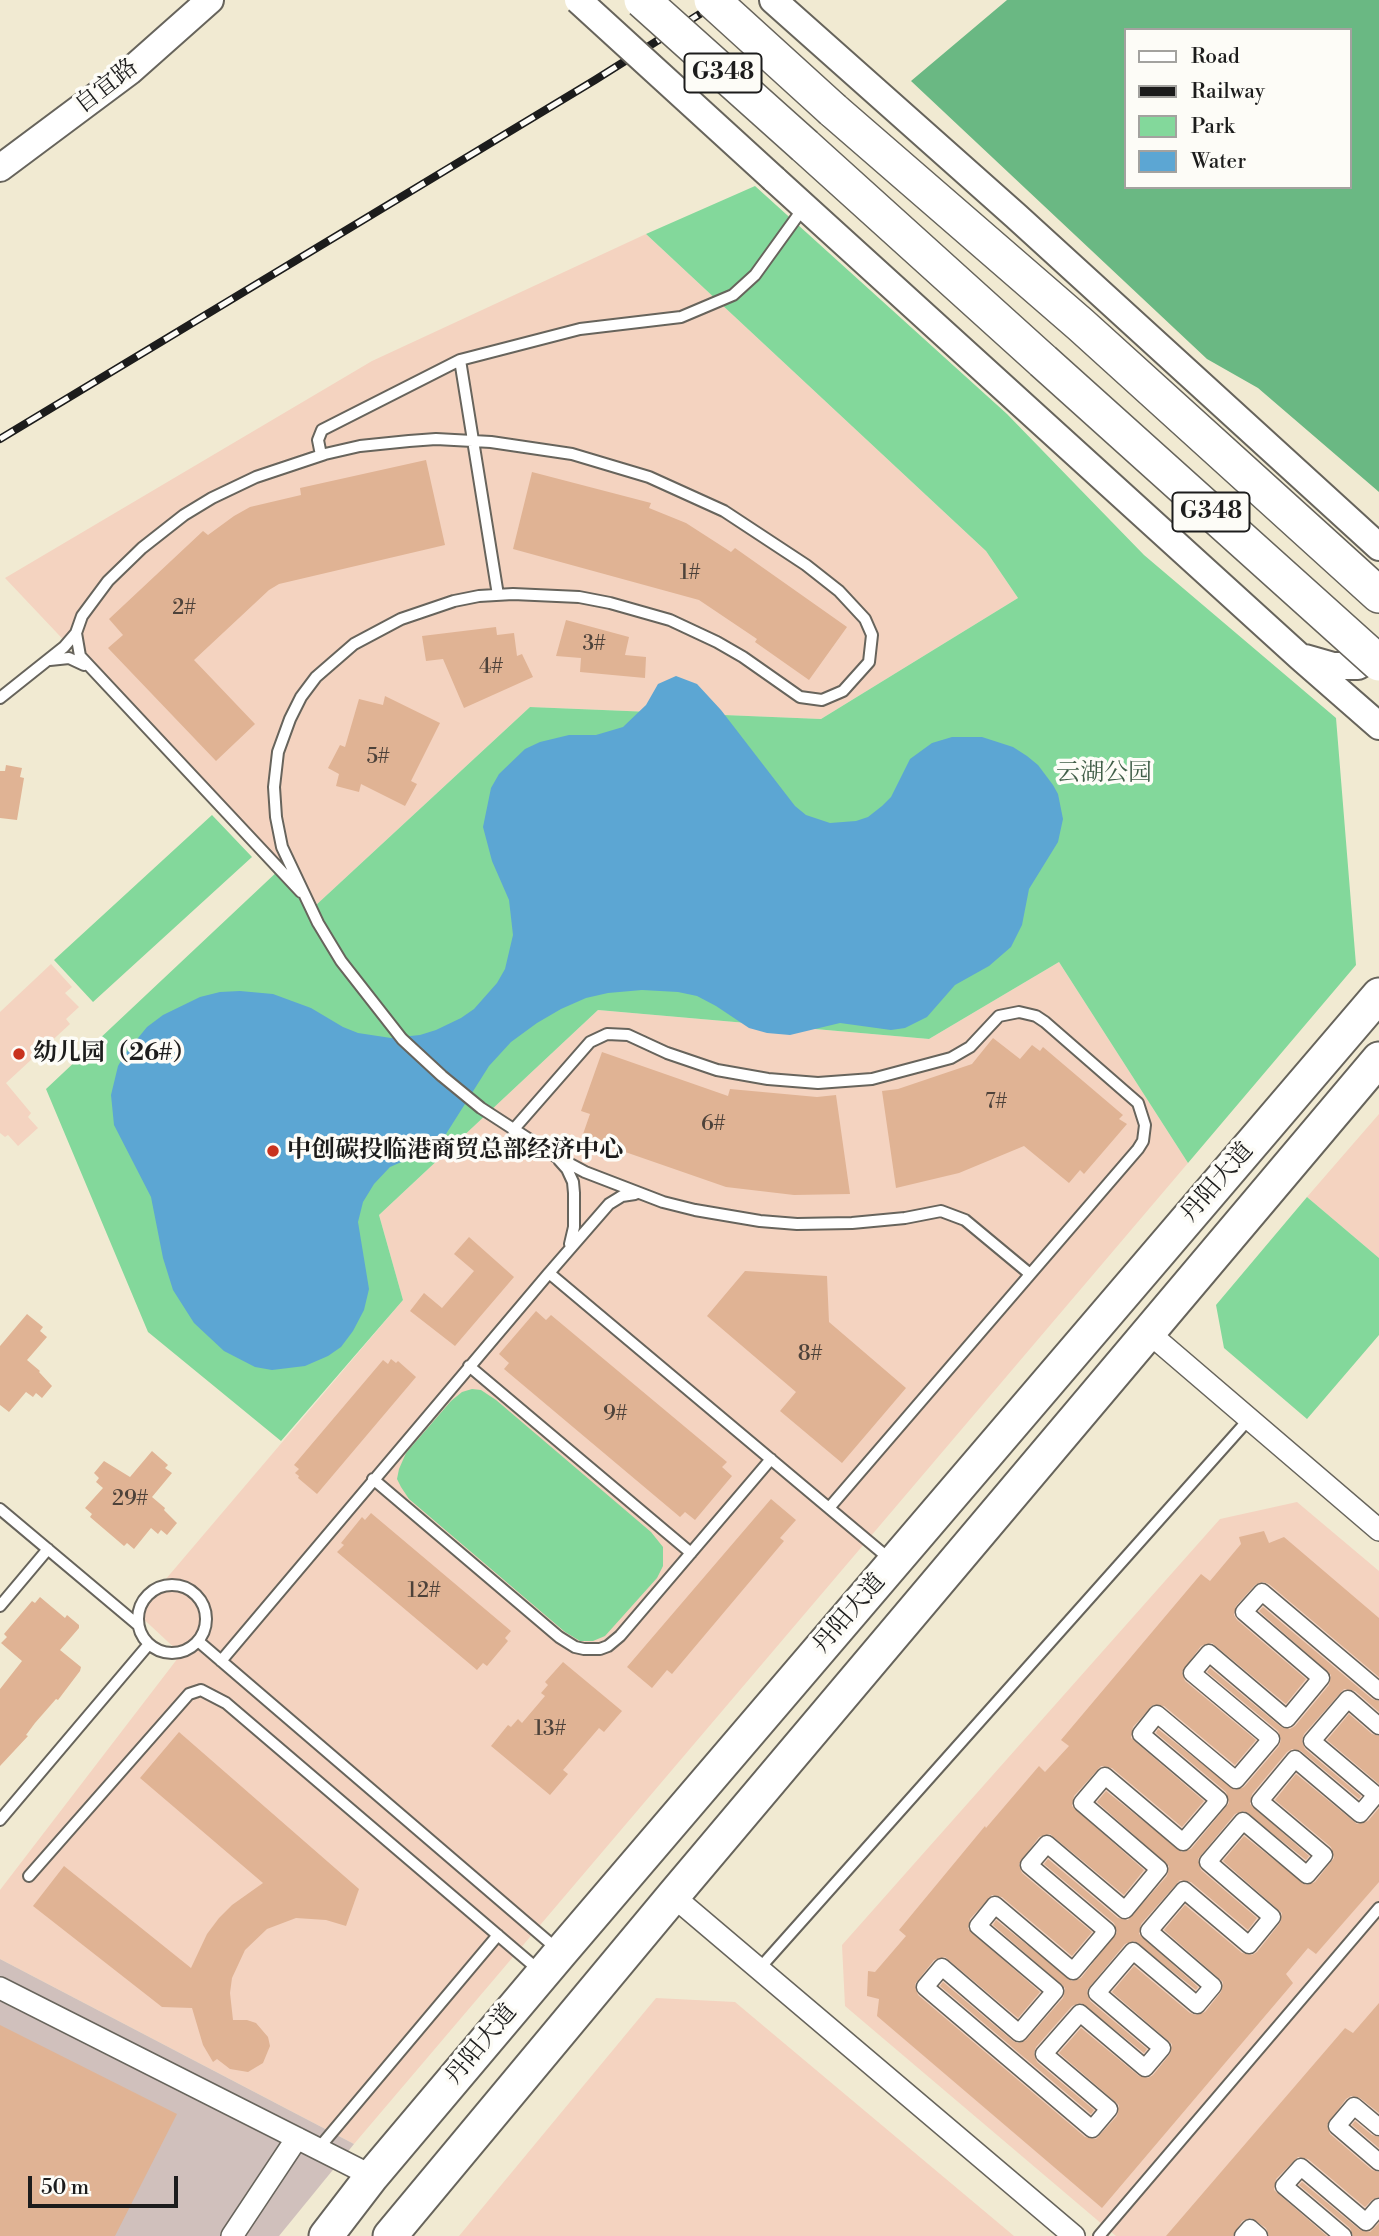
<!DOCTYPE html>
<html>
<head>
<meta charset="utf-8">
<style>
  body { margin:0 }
  #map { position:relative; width:1379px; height:2236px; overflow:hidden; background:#f1ead2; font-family:"Libre Bodoni",serif }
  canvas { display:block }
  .legend { position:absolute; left:1124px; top:28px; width:228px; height:161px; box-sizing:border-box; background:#fdfcf7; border:2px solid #a3a29f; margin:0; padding:9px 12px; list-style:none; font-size:21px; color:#1c1c1c }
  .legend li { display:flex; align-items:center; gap:14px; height:35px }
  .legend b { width:35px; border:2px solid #a3a29f }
  .scale { position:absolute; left:28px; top:2176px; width:150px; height:32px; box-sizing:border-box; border:4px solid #1c1c1c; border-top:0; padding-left:9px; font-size:21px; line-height:24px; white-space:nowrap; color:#1c1c1c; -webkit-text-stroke:5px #fdfcf7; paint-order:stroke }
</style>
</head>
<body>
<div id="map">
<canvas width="1379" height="2236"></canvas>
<ul class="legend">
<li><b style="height:9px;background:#fff"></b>Road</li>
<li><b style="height:9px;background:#1c1c1c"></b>Railway</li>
<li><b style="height:19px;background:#83d89b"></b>Park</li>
<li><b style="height:19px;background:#5ca6d3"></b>Water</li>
</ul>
<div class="scale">50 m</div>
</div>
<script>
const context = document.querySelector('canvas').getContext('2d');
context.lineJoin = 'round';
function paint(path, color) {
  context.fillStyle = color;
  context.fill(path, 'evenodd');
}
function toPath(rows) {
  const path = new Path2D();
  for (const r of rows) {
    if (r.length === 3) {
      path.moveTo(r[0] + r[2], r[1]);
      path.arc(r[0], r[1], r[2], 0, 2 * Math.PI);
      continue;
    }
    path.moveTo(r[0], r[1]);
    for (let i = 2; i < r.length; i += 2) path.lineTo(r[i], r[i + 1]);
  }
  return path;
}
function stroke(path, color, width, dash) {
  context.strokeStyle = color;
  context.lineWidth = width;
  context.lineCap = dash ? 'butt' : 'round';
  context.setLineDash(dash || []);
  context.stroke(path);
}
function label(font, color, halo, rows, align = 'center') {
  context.font = font + ' "Libre Bodoni","Noto Serif SC",serif';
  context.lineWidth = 7;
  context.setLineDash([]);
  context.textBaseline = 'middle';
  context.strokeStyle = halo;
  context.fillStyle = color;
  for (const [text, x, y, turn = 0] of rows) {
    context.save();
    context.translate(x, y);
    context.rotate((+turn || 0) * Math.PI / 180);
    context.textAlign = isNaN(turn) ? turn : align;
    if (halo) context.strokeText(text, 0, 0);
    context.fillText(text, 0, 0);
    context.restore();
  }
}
paint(toPath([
  [646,234,986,551,1018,598,821,719,530,707,315,906,5,578,372,361],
  [1059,962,1188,1163,354,2144,0,1959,0,1890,181,1654,137,1613,403,1300,379,1215,598,1010,929,1039],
  [51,964,72,987,65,993,79,1007,66,1019,70,1024,6,1083,31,1113,28,1117,38,1128,18,1146,8,1135,5,1137,0,1133,0,1012],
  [1379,1114,1379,1258,1307,1197],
  [1297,1502,1379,1571,1379,2236,1116,2236,845,2006,842,1945,1220,1519],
  [656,1998,735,2002,1014,2236,459,2236]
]), '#f4d3c0');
paint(toPath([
  [0,1959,354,2144,279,2236,0,2236]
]), '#d0c0bc');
paint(toPath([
  [755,186,1007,414,1144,555,1336,718,1356,965,1188,1163,1059,962,929,1039,598,1010,379,1215,403,1300,281,1441,148,1332,46,1089,280,869,315,906,530,707,821,719,1018,598,986,551,646,234],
  [212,815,252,857,93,1002,54,960],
  [1307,1197,1379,1258,1379,1335,1307,1419,1224,1348,1216,1305],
  [472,1389,481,1390,496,1400,651,1532,663,1547,663,1566,657,1578,605,1636,593,1641,580,1641,565,1632,409,1499,401,1487,397,1479,399,1469,406,1453,451,1401,462,1392]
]), '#83d89b');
paint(toPath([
  [1007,0,1379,0,1379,492,1258,388,1207,359,911,81],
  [1125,30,1349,30,1349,187,1125,187]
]), '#6ab883');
paint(toPath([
  [676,676,697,684,721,710,795,806,806,815,830,823,856,821,868,817,882,806,891,797,910,759,932,743,952,737,982,737,1013,747,1027,756,1038,765,1053,785,1058,794,1063,819,1058,842,1029,889,1022,925,1011,947,989,966,955,985,927,1017,905,1028,891,1030,840,1023,790,1035,767,1033,749,1028,716,1006,697,996,678,992,642,990,608,993,586,998,561,1009,537,1023,511,1042,489,1066,446,1134,422,1153,390,1167,374,1184,363,1202,358,1222,369,1289,364,1310,353,1331,341,1347,328,1356,305,1366,272,1370,255,1367,224,1351,194,1323,173,1290,163,1258,151,1197,114,1125,111,1095,118,1066,125,1054,147,1027,163,1015,200,997,220,992,240,991,273,994,311,1008,343,1027,358,1033,391,1038,420,1035,436,1030,461,1018,474,1009,497,983,505,969,513,935,509,900,492,861,483,827,491,788,499,774,525,749,540,742,569,735,596,735,623,727,646,705,658,684]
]), '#5ca6d3');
paint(toPath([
  [426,460,445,545,279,584,269,590,194,660,255,724,216,761,108,648,123,635,109,619,203,531,208,535,234,516,250,507,301,495,300,488],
  [532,472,651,503,649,508,686,523,731,552,735,548,847,627,809,680,755,642,757,639,699,600,513,549],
  [566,620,629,637,625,655,646,657,645,678,580,672,581,658,556,656],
  [496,627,497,635,514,633,517,656,522,654,533,677,464,708,443,659,426,661,422,636],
  [385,696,440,723,411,781,417,784,405,806,361,784,359,792,336,786,339,774,328,768,340,745,345,747,359,699,383,705],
  [6,765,22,768,20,777,24,778,17,820,0,818,0,771,5,771],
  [993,1038,1020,1059,1032,1045,1040,1051,1043,1047,1123,1115,1119,1119,1127,1124,1084,1174,1080,1170,1069,1183,1024,1146,959,1173,896,1188,882,1091,898,1089,972,1064],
  [602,1052,728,1096,730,1089,817,1097,836,1095,850,1194,794,1195,726,1187,582,1137,590,1114,581,1111],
  [469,1237,514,1277,455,1346,410,1311,424,1293,442,1308,474,1271,454,1254],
  [745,1271,827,1276,829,1322,906,1388,842,1463,780,1411,796,1392,707,1316],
  [536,1311,546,1320,551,1315,727,1462,722,1467,732,1476,695,1520,685,1512,680,1517,504,1369,509,1363,499,1354],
  [27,1314,43,1327,40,1331,47,1337,27,1360,40,1371,39,1372,52,1386,42,1398,36,1393,33,1397,26,1392,9,1412,0,1405,0,1346],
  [391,1359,396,1363,398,1361,416,1377,317,1494,298,1478,299,1476,295,1473,299,1469,294,1465,383,1360,388,1364],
  [152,1451,168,1465,165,1468,172,1473,152,1497,165,1508,164,1510,177,1523,167,1535,161,1530,158,1534,151,1528,134,1549,127,1543,124,1546,90,1517,92,1514,85,1508,103,1488,96,1482,99,1478,94,1473,104,1461,130,1477],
  [771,1499,796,1520,780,1538,784,1541,672,1674,667,1670,652,1688,627,1667],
  [371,1513,511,1631,505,1638,508,1641,487,1666,483,1663,477,1670,337,1552,344,1545,341,1543,362,1517,365,1520],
  [1264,1531,1269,1543,1284,1537,1379,1618,1379,1677,1269,1584,1263,1582,1255,1585,1236,1606,1234,1615,1237,1620,1306,1679,1286,1704,1212,1643,1201,1646,1182,1672,1185,1681,1256,1740,1235,1765,1164,1706,1153,1705,1133,1727,1131,1738,1204,1801,1182,1827,1112,1768,1101,1766,1074,1796,1072,1806,1144,1870,1124,1895,1050,1834,1039,1837,1019,1864,1022,1873,1092,1932,1072,1956,1002,1897,992,1895,970,1919,968,1929,1040,1992,1018,2018,945,1957,934,1960,915,1984,918,1995,1085,2137,1096,2139,1117,2116,1119,2105,1059,2053,1081,2028,1139,2076,1148,2078,1153,2075,1170,2054,1172,2044,1112,1992,1134,1966,1190,2013,1196,2015,1205,2012,1221,1992,1223,1982,1164,1930,1185,1905,1242,1953,1252,1955,1257,1952,1280,1923,1282,1913,1223,1861,1244,1836,1306,1885,1315,1882,1334,1858,1331,1847,1275,1800,1296,1774,1357,1824,1368,1821,1379,1808,1379,1882,1316,1954,1308,1948,1286,1974,1293,1983,1102,2208,877,2016,879,1999,867,1996,868,1971,875,1972,906,1936,899,1930,985,1826,986,1828,1039,1766,1045,1772,1069,1746,1061,1740,1201,1574,1210,1581,1241,1544,1239,1537],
  [40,1597,65,1618,67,1615,79,1625,79,1628,60,1650,81,1667,80,1671,58,1700,56,1699,35,1723,26,1735,28,1736,0,1766,0,1689,22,1661,1,1643,7,1637,4,1634,32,1601,35,1603],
  [1263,1607,1372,1699,1379,1701,1379,1712,1355,1691,1344,1689,1304,1734,1302,1740,1305,1749,1361,1796,1359,1799,1301,1751,1292,1749,1287,1752,1252,1794,1250,1804,1309,1856,1306,1860,1244,1811,1235,1814,1198,1859,1201,1870,1257,1918,1248,1930,1191,1882,1180,1880,1141,1924,1139,1934,1198,1987,1196,1990,1134,1941,1125,1944,1087,1990,1090,2001,1147,2049,1144,2053,1081,2003,1072,2006,1036,2047,1034,2053,1037,2062,1094,2110,1091,2114,940,1986,943,1982,1013,2041,1018,2043,1026,2040,1063,1998,1065,1988,993,1925,996,1920,1072,1981,1081,1978,1117,1932,1114,1923,1044,1864,1048,1859,1118,1918,1128,1920,1167,1876,1169,1866,1097,1802,1106,1791,1182,1852,1191,1849,1229,1803,1226,1792,1156,1733,1158,1729,1235,1790,1244,1787,1279,1746,1281,1740,1278,1731,1207,1672,1210,1668,1281,1727,1290,1729,1295,1726,1329,1685,1331,1675,1259,1611],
  [563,1662,622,1711,604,1732,599,1728,563,1770,568,1774,550,1795,491,1746,508,1725,511,1727,518,1719,522,1723,545,1696,541,1693,548,1685,545,1682],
  [1349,1714,1372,1734,1379,1736,1379,1784,1327,1740],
  [179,1732,359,1889,346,1926,326,1920,296,1918,267,1929,245,1950,232,1978,230,1993,233,2020,247,2020,256,2023,268,2037,270,2046,263,2063,248,2072,230,2069,217,2059,213,2062,203,2045,192,2008,162,2007,33,1906,64,1866,191,1968,207,1934,219,1918,232,1905,263,1883,140,1778],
  [1379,2003,1379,2113,1360,2098,1351,2096,1346,2099,1327,2125,1330,2134,1372,2170,1379,2172,1379,2197,1372,2200,1365,2207,1308,2159,1298,2157,1276,2179,1274,2190,1327,2236,1269,2236,1266,2228,1251,2218,1242,2221,1233,2236,1166,2236,1345,2028,1353,2033],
  [0,2025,177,2114,115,2236,0,2236],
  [1355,2121,1372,2135,1379,2137,1379,2148,1352,2125],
  [1302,2182,1360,2230,1370,2232,1379,2223,1379,2236,1353,2236,1350,2228,1299,2185]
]), '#e0b394');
const service = toPath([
  [460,360,498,595],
  [321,455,318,440,322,430,460,360,580,329,681,317,733,295,755,275,804,207],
  [50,660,69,658,84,665],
  [0,698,64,647,76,633],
  [301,892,80,656,76,633,82,616,108,581,142,548,184,515,212,498,256,477,325,454,360,446,409,441,436,439,491,442,572,454,649,477,724,511,806,565,839,591,865,619,872,635,869,662,843,691,822,700,800,697,743,657,717,642,670,620,610,603,579,597,513,594,479,596,454,601,401,619,354,644,316,677,301,697,290,719,278,752,274,787,276,817,282,847,318,923,341,961,402,1039,442,1076,481,1108,555,1156,585,1172,663,1202,695,1210,760,1221,797,1224,852,1223,905,1218,941,1211,965,1220,1030,1274],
  [513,1130,590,1042,607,1034,628,1035,667,1053,717,1070,768,1079,818,1083,872,1079,951,1058,970,1047,999,1016,1019,1012,1036,1016,1045,1022,1138,1103,1145,1125,1143,1141,1138,1149,829,1508],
  [559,1160,567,1169,573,1182,574,1193,574,1227,570,1244],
  [549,1273,609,1204,622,1196,635,1194],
  [469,1366,691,1553],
  [373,1479,559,1637,575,1647,584,1649,600,1649,608,1646,620,1636,771,1459],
  [0,1509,138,1625],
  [172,1619,34],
  [0,1606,48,1549],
  [198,1641,557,1949],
  [221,1661,549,1273,892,1561],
  [0,1820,149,1644],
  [29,1876,189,1694,201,1690,226,1703,541,1972],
  [759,1969,1249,1419],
  [318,2149,498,1935],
  [1099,2236,1379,1908]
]);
const pedestrian = toPath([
  [1379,1691,1262,1592,1244,1612,1321,1678,1287,1719,1209,1653,1192,1673,1271,1739,1236,1780,1157,1714,1141,1734,1219,1800,1183,1842,1105,1776,1082,1803,1159,1869,1125,1910,1047,1844,1029,1865,1107,1931,1073,1971,995,1905,978,1926,1055,1991,1019,2033,942,1967,925,1987,1092,2129,1109,2109,1044,2054,1080,2013,1145,2068,1162,2048,1097,1993,1133,1951,1197,2005,1213,1986,1149,1931,1184,1890,1249,1945,1272,1917,1208,1862,1243,1821,1307,1875,1324,1855,1260,1801,1295,1759,1360,1814,1376,1795,1312,1741,1348,1699,1379,1726],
  [1379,2127,1354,2106,1337,2126,1379,2162],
  [1243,2236,1250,2228,1259,2236],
  [1343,2236,1284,2186,1301,2167,1366,2222,1379,2207]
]);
const minor = toPath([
  [1149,1333,1379,1530],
  [673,1896,1074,2236],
  [0,1988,372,2176],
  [232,2236,297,2138]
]);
const tertiary = toPath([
  [773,0,1016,216,1379,547],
  [0,168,130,71,210,0],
  [774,179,1300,657,1379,726],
  [1305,658,1333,666,1358,666,1379,654]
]);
const primary = toPath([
  [326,2236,372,2176,561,1952,1379,995],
  [390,2236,673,1896,1379,1059]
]);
const trunk = toPath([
  [833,110,1081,325,1379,595],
  [805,146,1043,361]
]);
stroke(service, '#67645c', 14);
stroke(pedestrian, '#67645c', 19);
stroke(minor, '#67645c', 24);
stroke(tertiary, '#67645c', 30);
stroke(primary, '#67645c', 37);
stroke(trunk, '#67645c', 38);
stroke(service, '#fff', 10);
stroke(pedestrian, '#fff', 16);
stroke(minor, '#fff', 21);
stroke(tertiary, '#fff', 26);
stroke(primary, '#fff', 33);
stroke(trunk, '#fff', 35);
const rail = toPath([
  [0,439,595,80,722,0]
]);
stroke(rail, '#1c1c1c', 8);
stroke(rail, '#fdfcf7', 5, [16]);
const tertiaryBridge = toPath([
  [578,0,774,179]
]);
const trunkBridge = toPath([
  [642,0,805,146],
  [712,0,833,110],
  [1043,361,1379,663]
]);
stroke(tertiaryBridge, '#67645c', 30, []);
stroke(trunkBridge, '#67645c', 38, []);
stroke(tertiaryBridge, '#fff', 26);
stroke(trunkBridge, '#fff', 35);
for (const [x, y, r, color] of [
  [19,1054,7,"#c8321e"],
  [273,1151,7,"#c8321e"]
]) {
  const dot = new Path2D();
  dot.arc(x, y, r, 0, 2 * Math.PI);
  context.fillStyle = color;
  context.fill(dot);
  stroke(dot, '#fdfcf7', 2.5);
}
label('21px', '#4d423a', null, [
  ["1#",690,574],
  ["2#",184,609],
  ["3#",594,645],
  ["4#",491,668],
  ["5#",378,758],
  ["7#",996,1103],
  ["6#",713,1125],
  ["8#",810,1355],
  ["9#",615,1415],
  ["29#",130,1500],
  ["12#",424,1592],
  ["13#",550,1730]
]);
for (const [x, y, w] of [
  [723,73,77],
  [1211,512,77]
]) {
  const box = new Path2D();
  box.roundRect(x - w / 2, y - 19.5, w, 39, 5);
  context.fillStyle = '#fdfcf7';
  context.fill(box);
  stroke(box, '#1c1c1c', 2);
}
label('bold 23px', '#1c1c1c', null, [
  ["G348",723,73],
  ["G348",1211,512]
]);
label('24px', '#1c1c1c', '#fdfcf7', [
  ["自宜路",107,87,-38],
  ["丹阳大道",1218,1183,-49],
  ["丹阳大道",850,1614,-49],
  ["丹阳大道",482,2045,-50]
]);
label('24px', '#405e48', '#fdfcf7', [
  ["云湖公园",1104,774]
]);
label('bold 24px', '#1c1c1c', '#fdfcf7', [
  ["幼儿园（26#）",33,1054],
  ["中创碳投临港商贸总部经济中心",287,1151]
], 'left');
</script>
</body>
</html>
